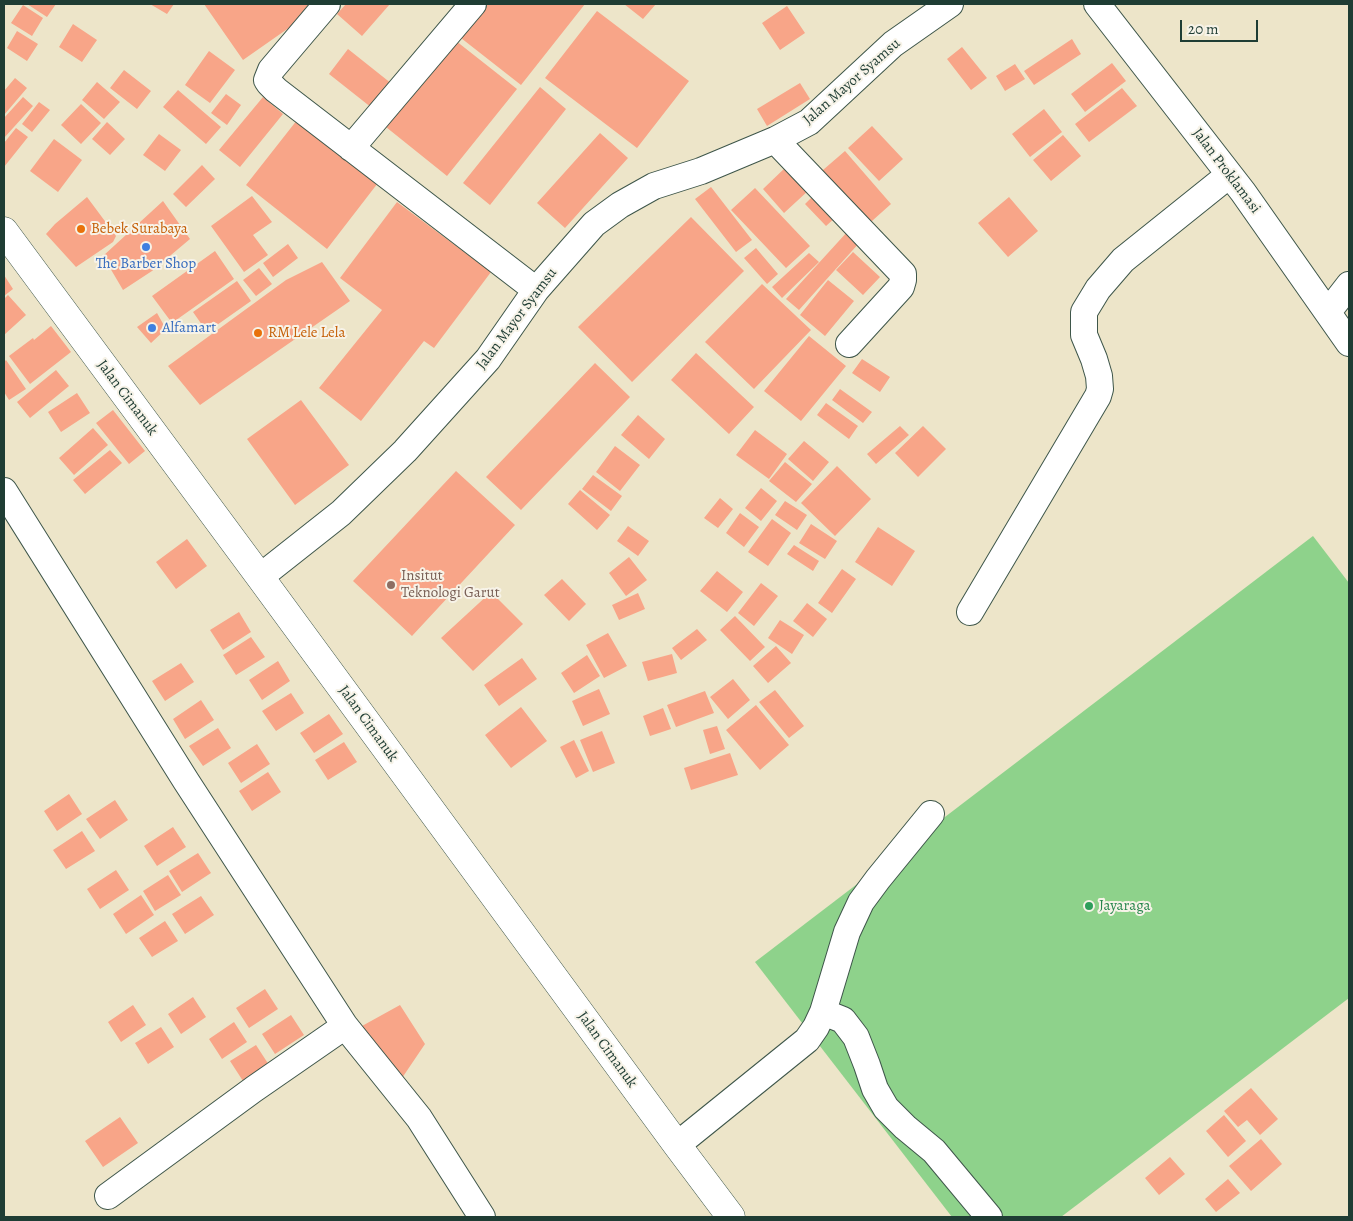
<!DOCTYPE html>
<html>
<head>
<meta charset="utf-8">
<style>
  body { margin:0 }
  #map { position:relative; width:1353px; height:1221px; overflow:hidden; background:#ede5c9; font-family:Alegreya,serif }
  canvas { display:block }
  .frame { position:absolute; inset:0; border:5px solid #1f3d34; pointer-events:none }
  .scale { position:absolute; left:1180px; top:20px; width:78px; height:22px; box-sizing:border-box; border:2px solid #1f3d34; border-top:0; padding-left:6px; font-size:15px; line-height:18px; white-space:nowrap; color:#1f3d34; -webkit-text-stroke:4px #f7f3e8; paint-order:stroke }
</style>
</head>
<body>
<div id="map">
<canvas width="1353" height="1221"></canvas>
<div class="frame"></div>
<div class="scale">20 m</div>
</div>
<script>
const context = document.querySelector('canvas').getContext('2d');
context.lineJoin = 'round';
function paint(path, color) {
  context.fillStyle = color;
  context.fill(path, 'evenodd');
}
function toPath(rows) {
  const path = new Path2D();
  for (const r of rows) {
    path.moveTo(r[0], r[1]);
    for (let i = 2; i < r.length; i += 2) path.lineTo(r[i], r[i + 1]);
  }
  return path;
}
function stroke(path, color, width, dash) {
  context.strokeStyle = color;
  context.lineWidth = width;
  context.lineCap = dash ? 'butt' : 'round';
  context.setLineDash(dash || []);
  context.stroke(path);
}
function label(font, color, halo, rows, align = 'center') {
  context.font = font + ' Alegreya,serif';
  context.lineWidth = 4;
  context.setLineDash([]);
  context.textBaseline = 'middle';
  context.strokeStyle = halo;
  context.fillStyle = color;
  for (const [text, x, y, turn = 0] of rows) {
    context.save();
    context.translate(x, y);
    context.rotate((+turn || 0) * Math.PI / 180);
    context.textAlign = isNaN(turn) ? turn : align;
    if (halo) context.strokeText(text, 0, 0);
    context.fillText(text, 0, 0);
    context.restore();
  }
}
paint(toPath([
  [1313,536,1349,583,1349,998,1061,1217,952,1217,755,962]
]), '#8ed28b');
paint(toPath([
  [27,4,56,4,47,17],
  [150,4,174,4,167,14],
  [204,4,323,4,243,60],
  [346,4,390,4,362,36,337,14],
  [488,4,585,4,521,85,461,38],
  [624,4,656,4,643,19],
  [23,5,43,18,32,36,11,23],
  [787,6,805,33,780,50,762,23],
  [597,11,689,81,637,148,545,78],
  [73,24,97,40,82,62,59,47],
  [17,31,38,44,27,61,7,48],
  [451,37,517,89,447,176,381,123],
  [1072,39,1081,54,1034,85,1024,71],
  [962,47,987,78,971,90,947,59],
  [348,49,392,84,372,108,329,74],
  [209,51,235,70,210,103,185,85],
  [1112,63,1126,81,1085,112,1071,94],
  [1015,64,1025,79,1005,91,996,76],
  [124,70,151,91,137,109,110,88],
  [15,78,27,88,4,115,4,91],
  [97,82,120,102,104,119,82,100],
  [800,83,810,99,767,126,757,109],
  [540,87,566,109,490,205,463,183],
  [1122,88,1137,106,1089,142,1075,124],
  [178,90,221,127,206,144,163,107],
  [226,94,241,105,227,125,211,113],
  [23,97,33,106,4,138,4,118],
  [263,97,283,114,240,167,219,150],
  [39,102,50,110,32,132,22,124],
  [81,104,101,123,81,144,61,125],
  [1044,109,1062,132,1030,157,1012,134],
  [301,115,381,179,327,249,246,185],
  [107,122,125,139,110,155,92,139],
  [872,126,903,159,879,181,848,148],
  [16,128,28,137,4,167,4,143],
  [600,133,628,158,565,228,537,203],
  [159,134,181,150,165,171,143,155],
  [1063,135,1081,156,1051,181,1033,160],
  [54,139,82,160,58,192,30,171],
  [845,151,891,204,863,229,816,176],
  [202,165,215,179,186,207,173,194],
  [787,166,809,190,784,213,763,189],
  [711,187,752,240,736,252,695,199],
  [755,188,810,246,786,268,731,210],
  [815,194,836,217,826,226,805,204],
  [252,196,272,222,253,235,268,255,244,272,211,226],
  [87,197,116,236,113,242,76,267,46,234,55,224],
  [1009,197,1038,231,1008,257,978,223],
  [163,201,190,239,152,271,123,290,103,256],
  [397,202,491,272,434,348,424,341,361,421,319,388,382,310,340,278],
  [691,217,744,271,632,382,578,327],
  [848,231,860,242,799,310,786,299],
  [288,244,298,258,273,277,263,263],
  [756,248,778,274,767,284,744,258],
  [215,251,234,279,172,323,152,296],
  [853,252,880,277,863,295,836,270],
  [809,253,819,262,782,298,772,287],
  [322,262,350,301,200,405,168,366,286,280],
  [259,268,272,284,256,296,243,280],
  [4,275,13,289,4,296],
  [828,280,854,301,825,336,800,315],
  [237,281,251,301,207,332,193,312],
  [762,284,811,330,754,389,705,342],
  [8,295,26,315,4,335,4,299],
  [157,313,166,329,151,343,137,327],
  [51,326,71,352,30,384,9,356,33,338,34,340],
  [809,336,846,366,801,421,764,391],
  [696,353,754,407,729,434,671,380],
  [862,359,890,377,880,392,852,373],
  [6,360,26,389,9,400,4,392,4,362],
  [595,363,630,397,521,510,486,477],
  [56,370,69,386,30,418,17,402],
  [840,389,872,412,863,423,832,400],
  [77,393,90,413,61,432,48,412],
  [301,400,349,465,295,505,247,439],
  [826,403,858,426,849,439,817,415],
  [113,410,145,451,129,464,96,423],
  [638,415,665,439,649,459,621,435],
  [900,426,909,435,876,464,867,454],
  [923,426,946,449,918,477,895,453],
  [93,428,108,445,74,475,59,458],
  [755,430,787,454,769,479,736,455],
  [804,441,829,462,813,481,788,459],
  [615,446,640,465,620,491,596,472],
  [110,450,122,463,85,494,73,480],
  [785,462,812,484,796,502,769,481],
  [837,466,871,499,835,536,801,503],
  [456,471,515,525,412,636,353,581],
  [593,475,622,496,611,511,582,489],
  [761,488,777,501,761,521,745,508],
  [580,490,610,515,597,530,568,504],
  [720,498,733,509,718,528,704,518],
  [785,501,807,515,797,530,775,515],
  [740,513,759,527,744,547,726,533],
  [772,519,791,533,768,566,748,552],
  [811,524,837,541,825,559,799,543],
  [628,526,649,541,638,556,617,541],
  [878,527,915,551,892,586,855,562],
  [187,539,207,566,176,589,156,562],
  [794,545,819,561,813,571,787,554],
  [629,557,647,580,626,596,609,573],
  [842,569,856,579,832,613,818,603],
  [717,571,743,592,727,612,700,591],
  [562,579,586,604,569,621,544,595],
  [761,583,778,596,754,626,738,613],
  [491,592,523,624,473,671,441,638],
  [638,593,645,609,619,620,612,605],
  [807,603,827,619,813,637,793,621],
  [239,612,251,632,223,650,210,630],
  [735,616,765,647,750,661,720,630],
  [780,620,804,635,792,654,768,638],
  [697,629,707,640,681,660,672,648],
  [608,633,627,666,604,678,586,645],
  [251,637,265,657,236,675,223,655],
  [776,646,791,663,768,683,753,666],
  [672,654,677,673,648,681,642,662],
  [587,655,600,676,574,693,561,673],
  [522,658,537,679,499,706,484,685],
  [278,661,290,681,262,700,249,680],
  [181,663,194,682,165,701,152,681],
  [733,679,750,700,728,719,710,697],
  [599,689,610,714,583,726,572,701],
  [775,690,804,726,789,738,759,702],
  [705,691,714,713,676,727,667,705],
  [291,693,304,713,276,731,262,711],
  [201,700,214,720,185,739,173,719],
  [756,705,789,745,760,770,726,730],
  [521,707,547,741,511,768,485,735],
  [663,708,671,729,650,736,643,716],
  [329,714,343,734,314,753,300,733],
  [717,726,725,749,710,754,703,730],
  [218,728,231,748,203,766,189,746],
  [602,731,615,763,593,772,580,740],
  [574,740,589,771,576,778,560,747],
  [344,742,357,762,328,780,315,760],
  [257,744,270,764,241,783,228,763],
  [730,753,738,775,691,790,684,768],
  [268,772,281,792,252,811,239,791],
  [69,794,82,814,57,831,44,811],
  [115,800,128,820,100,839,86,819],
  [173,827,186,847,157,866,144,846],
  [82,831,95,851,66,869,53,850],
  [198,853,211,873,182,892,169,871],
  [116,870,129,890,100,909,87,889],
  [168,875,181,895,155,911,143,891],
  [141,895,154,915,126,934,113,914],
  [201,896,214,915,185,934,172,914],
  [165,921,178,941,152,957,139,938],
  [265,989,278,1009,249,1028,236,1008],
  [193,997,206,1017,181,1034,168,1014],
  [133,1005,146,1025,121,1042,108,1022],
  [400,1005,425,1044,402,1078,362,1026],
  [291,1015,304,1035,275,1054,262,1034],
  [234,1022,247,1042,222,1059,209,1039],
  [161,1027,174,1047,148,1064,135,1043],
  [256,1045,269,1065,243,1081,230,1061],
  [1251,1088,1278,1119,1260,1135,1247,1120,1238,1127,1224,1111],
  [1224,1115,1246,1141,1228,1157,1206,1131],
  [120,1117,138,1143,103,1167,85,1141],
  [1261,1139,1282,1164,1251,1191,1229,1166],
  [1170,1157,1185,1174,1159,1195,1145,1178],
  [1228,1179,1240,1193,1216,1212,1205,1199]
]), '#f8a588');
const street = toPath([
  [327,4,271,70,267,80,269,83,276,90,536,290],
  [1097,4,1243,192,1349,343],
  [775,140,903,274,903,280,901,287,849,344],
  [351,148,473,4],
  [1328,312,1349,285],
  [4,491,186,781,345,1026,419,1118,482,1217],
  [260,577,341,513,405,451,488,359,536,290,594,224,620,205,654,186,701,171,775,140,809,122,893,44,950,4],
  [970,612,1098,396,1100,389,1099,376,1094,359,1084,335,1084,312,1098,289,1123,260,1229,175],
  [823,1012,843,1020,856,1037,867,1065,875,1089,886,1108,905,1127,934,1151,989,1217],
  [677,1145,807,1040,816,1027,823,1012,847,932,861,902,878,879,931,814],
  [108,1196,254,1089,345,1026]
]);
const primary = toPath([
  [4,231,260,577,677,1145,731,1217]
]);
stroke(street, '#3e564a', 28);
stroke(primary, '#3e564a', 29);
stroke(street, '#fff', 26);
stroke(primary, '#fff', 28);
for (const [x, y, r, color] of [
  [81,229,5,"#e8710a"],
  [146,247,5,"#3f7fe0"],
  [152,328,5,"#3f7fe0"],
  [258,333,5,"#e8710a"],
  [391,585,5,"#8d6e63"],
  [1089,906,5,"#2e9e5b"]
]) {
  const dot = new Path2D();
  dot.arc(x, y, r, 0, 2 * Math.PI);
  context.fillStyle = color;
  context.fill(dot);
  stroke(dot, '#f7f3e8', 2);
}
label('15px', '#1f3d34', '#f7f3e8', [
  ["Jalan Mayor Syamsu",852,82,-41],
  ["Jalan Proklamasi",1226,171,53],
  ["Jalan Mayor Syamsu",517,319,-53],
  ["Jalan Cimanuk",127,398,53],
  ["Jalan Cimanuk",368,724,54],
  ["Jalan Cimanuk",607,1050,54]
]);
label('15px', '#c56008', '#f7f3e8', [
  ["Bebek Surabaya",91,229],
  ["RM Lele Lela",268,333]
], 'left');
label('15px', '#366cbe', '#f7f3e8', [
  ["The Barber Shop",146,264],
  ["Alfamart",162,328,"left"]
]);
label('15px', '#785e54', '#f7f3e8', [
  ["Insitut",401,576],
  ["Teknologi Garut",401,593]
], 'left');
label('15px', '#27864d', '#f7f3e8', [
  ["Jayaraga",1099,906]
], 'left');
</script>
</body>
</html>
